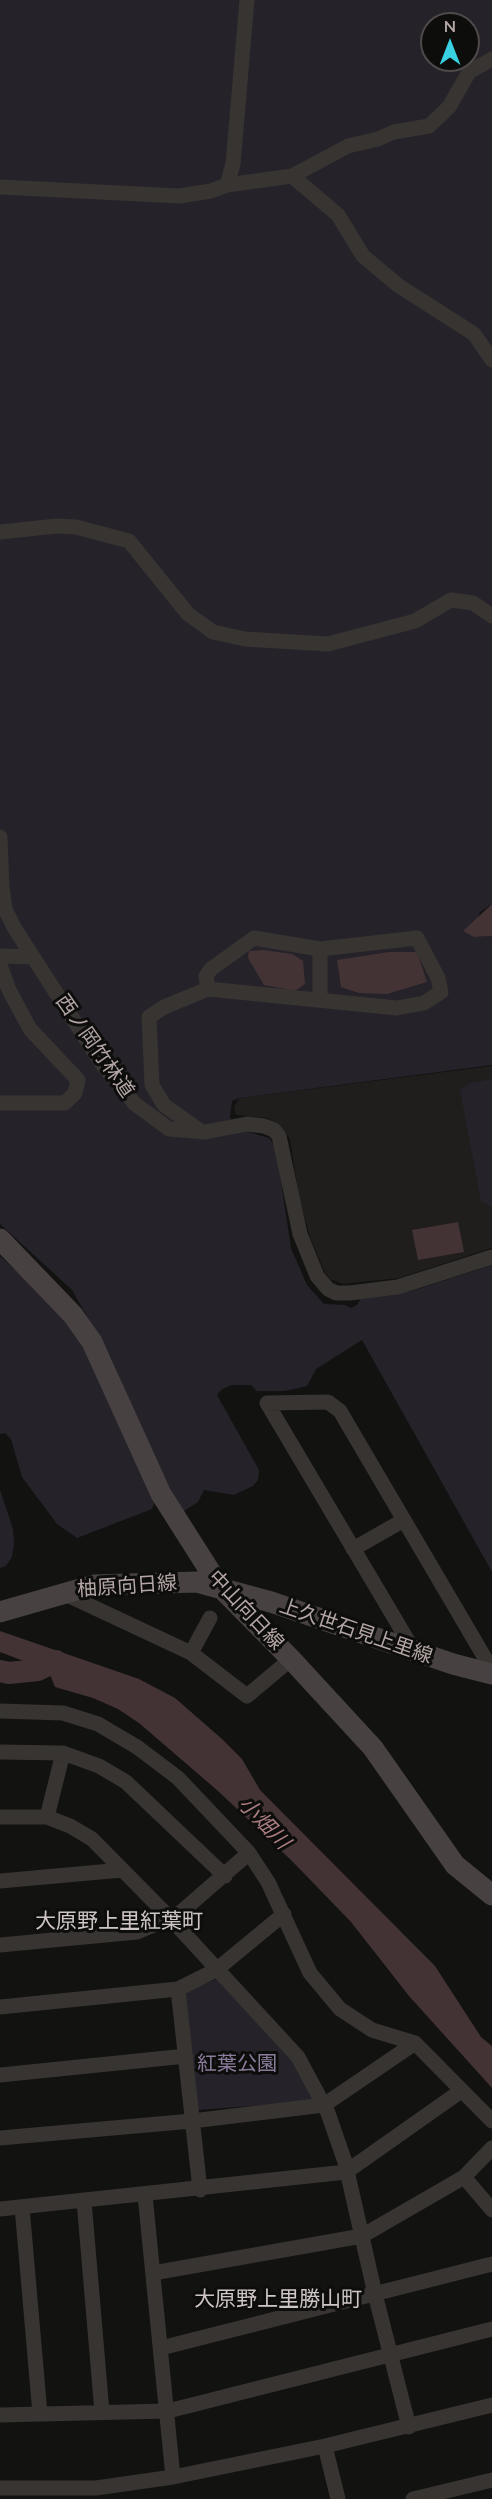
<!DOCTYPE html>
<html>
<head>
<meta charset="utf-8">
<style>
  body { margin:0 }
  #map { position:relative; width:492px; height:2499px; overflow:hidden; background:#121211; font-family:Lato,sans-serif }
  canvas { display:block }
  .north { position:absolute; left:420px; top:12px; width:60px; height:60px; box-sizing:border-box; background:#0d0d0c; border:2px solid #4f4a49; border-radius:50%; rotate:0deg; font-size:16px; font-weight:700; line-height:24px; text-align:center; color:#b2a5a4 }
  .north::after { content:''; display:block; margin:auto; width:21px; height:27px; background:#39d0e2; clip-path:polygon(50% 0,100% 100%,50% 72%,0 100%) }
</style>
</head>
<body>
<div id="map">
<canvas width="492" height="2499"></canvas>
<div class="north">N</div>
</div>
<script>
const context = document.querySelector('canvas').getContext('2d');
context.lineJoin = 'round';
function paint(path, color) {
  context.fillStyle = color;
  context.fill(path, 'evenodd');
}
function toPath(rows) {
  const path = new Path2D();
  for (const r of rows) {
    path.moveTo(r[0], r[1]);
    for (let i = 2; i < r.length; i += 2) path.lineTo(r[i], r[i + 1]);
  }
  return path;
}
function stroke(path, color, width, dash) {
  context.strokeStyle = color;
  context.lineWidth = width;
  context.lineCap = dash ? 'butt' : 'round';
  context.setLineDash(dash || []);
  context.stroke(path);
}
function label(font, color, halo, rows, align = 'center') {
  context.font = font + ' Lato,"Noto Sans JP",sans-serif';
  context.lineWidth = 6;
  context.setLineDash([]);
  context.textBaseline = 'middle';
  context.strokeStyle = halo;
  context.fillStyle = color;
  for (const [text, x, y, turn = 0] of rows) {
    context.save();
    context.translate(x, y);
    context.rotate((+turn || 0) * Math.PI / 180);
    context.textAlign = isNaN(turn) ? turn : align;
    if (halo) context.strokeText(text, 0, 0);
    context.fillText(text, 0, 0);
    context.restore();
  }
}
paint(toPath([
  [492,1066,492,1248,399,1278,343,1284,330,1279,325,1273,310,1237,299,1198,290,1139,284,1130,268,1118,236,1115,234,1107,239,1098]
]), '#1f1e1d');
paint(toPath([
  [0,0,492,0,492,904,480,912,474,937,492,936,492,1065,239,1098,232,1101,230,1117,234,1128,269,1138,276,1148,291,1248,307,1285,324,1304,345,1305,351,1308,357,1305,361,1298,389,1296,412,1291,492,1265,492,1572,362,1340,316,1369,307,1386,285,1391,257,1391,251,1385,231,1385,221,1390,217,1395,259,1470,258,1480,253,1486,234,1495,204,1490,198,1502,184,1511,179,1507,153,1454,110,1356,72,1290,0,1224],
  [432,24,468,24,468,60,432,60],
  [492,1079,492,1207,481,1201,460,1090,470,1083],
  [0,1256,54,1306,85,1346,155,1502,152,1509,77,1538,57,1524,22,1477,11,1439,5,1433,0,1434],
  [0,1490,13,1529,14,1544,12,1557,6,1566,0,1568],
  [217,1979,293,2062,316,2101,198,2110,186,1995,187,1991]
]), '#26222a');
paint(toPath([
  [492,904,492,936,474,937,463,931],
  [263,950,292,954,303,961,305,984,295,991,264,985,248,958,249,951],
  [389,952,417,952,427,982,387,994,359,993,341,987,337,960],
  [458,1222,464,1252,418,1260,412,1230],
  [0,1631,139,1679,175,1698,222,1739,242,1759,260,1790,435,1966,481,2037,492,2046,492,2088,409,1996,351,1922,291,1860,218,1791,139,1723,118,1709,93,1698,55,1687,49,1672,42,1668,0,1652]
]), '#433334');
stroke(toPath([
  [0,1671,9,1673,38,1670,56,1661]
]), '#433334', 22);
stroke(toPath([
  [292,176,338,215,363,256,399,286,474,334,492,360],
  [227,185,233,164,247,0],
  [0,187,179,196,211,191,227,185,292,176,348,146,378,139,394,132,429,126,449,107,469,72,492,59],
  [0,532,56,526,76,527,129,541,188,614,213,632,245,639,328,644,415,621,451,600,473,603,492,616],
  [0,837,2,887,5,909,15,929,102,1064,135,1104,169,1129,205,1132,247,1124,264,1126,274,1130,279,1136,300,1234,317,1276,328,1289,336,1293,350,1293,398,1287,492,1257],
  [320,949,320,999],
  [0,963,3,956,32,957],
  [0,965,9,990,30,1029,78,1080,75,1093,65,1103,0,1103],
  [199,1130,164,1105,152,1085,149,1017,164,1007,208,989,397,1008,424,1003,441,992,438,978,417,938,320,949,254,938,211,969,206,976,208,989],
  [267,1403,328,1402,340,1411,492,1670],
  [267,1403,414,1651],
  [353,1549,404,1520],
  [63,1593,191,1653,247,1696,291,1659],
  [191,1653,210,1618],
  [0,1711,63,1713,98,1724,137,1747,178,1778,249,1853],
  [0,1752,63,1753,99,1766,126,1782,225,1876],
  [0,1817,47,1817,70,1826,92,1839,170,1918,137,1932,0,1945],
  [47,1817,63,1753],
  [0,1881,122,1870],
  [178,1989,200,2190],
  [0,2007,178,1989,216,1970,284,1914],
  [0,2075,186,2056],
  [0,2138,192,2121,324,2105,415,2043],
  [464,2177,492,2210],
  [145,2195,173,2477],
  [84,2201,102,2412],
  [22,2207,40,2414],
  [0,2209,346,2172,461,2091],
  [153,2273,362,2236,464,2177,492,2148],
  [161,2348,492,2264],
  [0,2415,168,2411,492,2329],
  [409,2427,375,2294,345,2162,328,2113,298,2057,170,1918,180,1913,249,1853,268,1882,310,1973,340,2009,372,2030,415,2043,492,2121],
  [325,2446,338,2499],
  [0,2488,96,2488,173,2477,325,2446,492,2405],
  [413,2499,492,2480]
]), '#373432', 15);
stroke(toPath([
  [0,1239,73,1315,92,1342,161,1494,220,1587,291,1659,373,1748,455,1865,492,1895],
  [0,1612,94,1585,197,1582,271,1602,453,1664,492,1674]
]), '#474241', 21);
label('20px', '#b2a5a4', '#0d0d0c', [
  ["西ノ岡竹林道",95,1046,55],
  ["柚原向日線",127,1586,-4],
  ["中山向日線",246,1610,47],
  ["上久世石見上里線",356,1631,19]
]);
label('20px', '#8c7c9c', '#0d0d0c', [
  ["紅葉公園",237,2064]
]);
label('italic 21px', '#ab7d81', '#0d0d0c', [
  ["小畑川",264,1823,46]
]);
label('21px', '#cec6c4', '#0d0d0c', [
  ["大原野上里紅葉町",119,1921],
  ["大原野上里勝山町",278,2299]
]);
</script>
</body>
</html>
